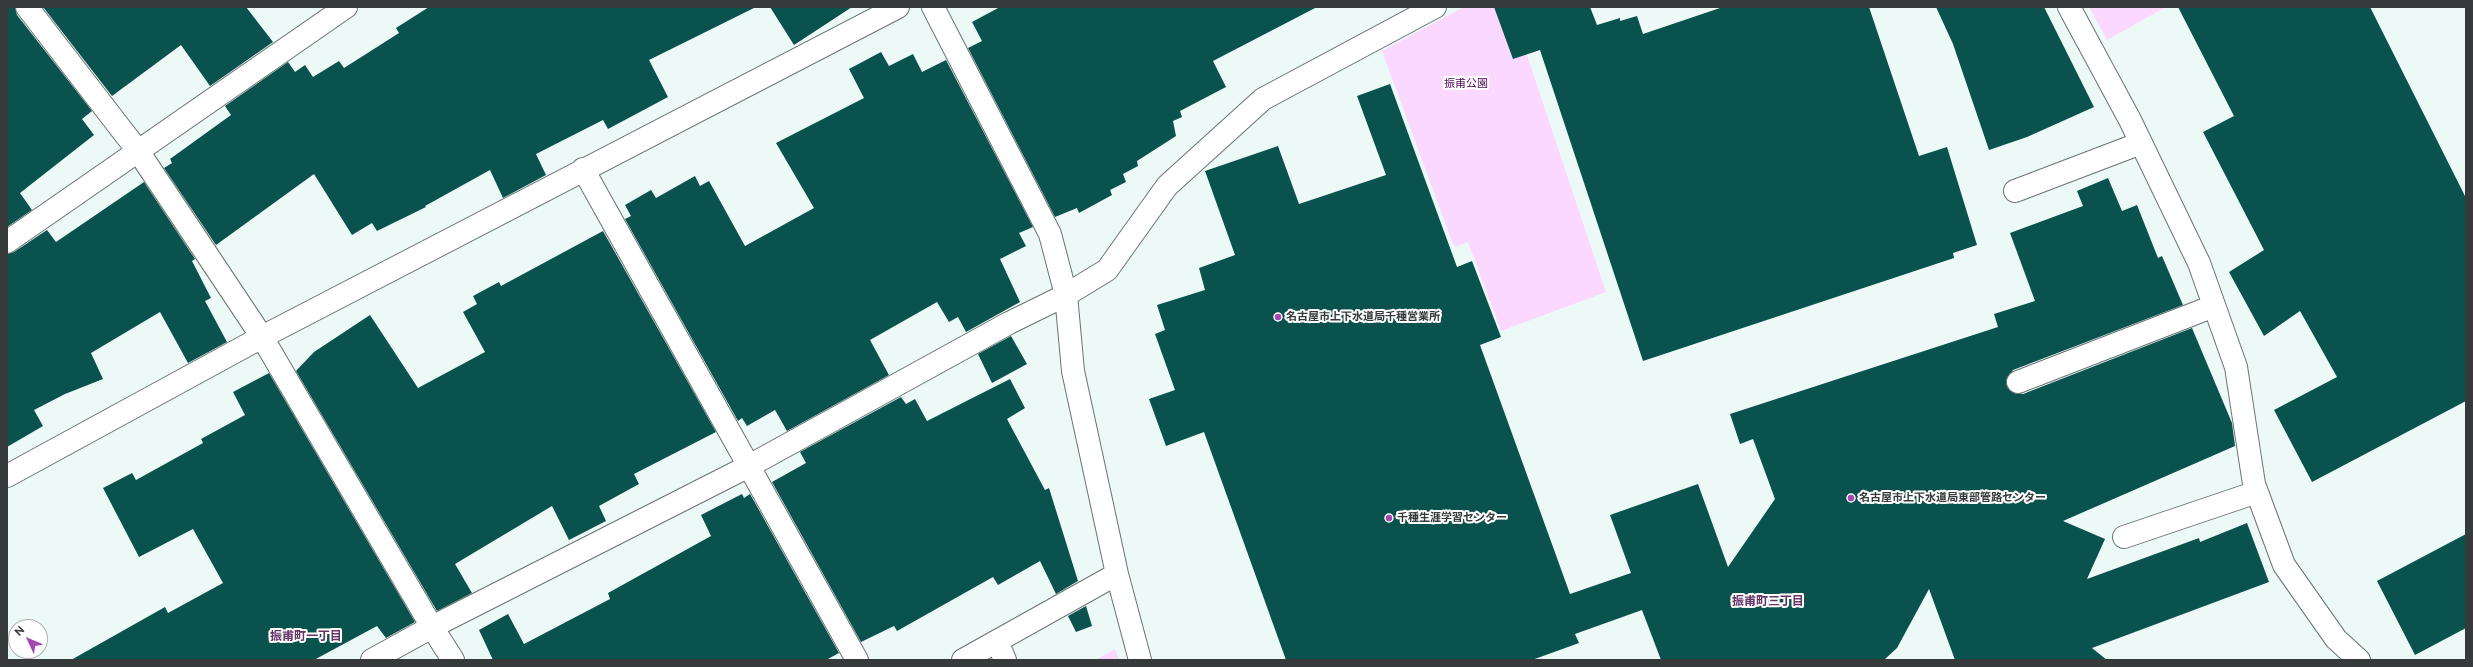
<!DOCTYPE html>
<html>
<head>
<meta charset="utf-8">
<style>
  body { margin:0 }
  #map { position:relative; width:2473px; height:667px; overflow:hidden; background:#edf9f7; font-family:Raleway,sans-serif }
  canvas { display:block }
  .frame { position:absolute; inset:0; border:8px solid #363a3a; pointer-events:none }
  .north { position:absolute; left:8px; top:619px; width:40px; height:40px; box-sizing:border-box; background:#fff; border:1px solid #afb0b0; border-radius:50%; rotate:314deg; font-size:11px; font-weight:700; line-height:16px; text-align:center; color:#363a3a }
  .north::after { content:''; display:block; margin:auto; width:14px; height:18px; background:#a547b1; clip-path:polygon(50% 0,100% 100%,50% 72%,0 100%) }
</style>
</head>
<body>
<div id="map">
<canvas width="2473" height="667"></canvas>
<div class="frame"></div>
<div class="north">N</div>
</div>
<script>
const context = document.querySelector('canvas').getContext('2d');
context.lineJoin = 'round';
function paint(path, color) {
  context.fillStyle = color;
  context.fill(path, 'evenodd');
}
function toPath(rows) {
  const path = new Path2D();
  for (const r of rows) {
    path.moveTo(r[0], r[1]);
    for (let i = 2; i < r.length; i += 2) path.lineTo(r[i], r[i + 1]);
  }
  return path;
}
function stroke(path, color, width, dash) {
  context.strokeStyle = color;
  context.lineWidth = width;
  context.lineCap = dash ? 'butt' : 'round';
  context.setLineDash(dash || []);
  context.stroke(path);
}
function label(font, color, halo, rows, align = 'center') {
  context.font = font + ' Raleway,"Noto Sans JP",sans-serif';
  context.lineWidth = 4;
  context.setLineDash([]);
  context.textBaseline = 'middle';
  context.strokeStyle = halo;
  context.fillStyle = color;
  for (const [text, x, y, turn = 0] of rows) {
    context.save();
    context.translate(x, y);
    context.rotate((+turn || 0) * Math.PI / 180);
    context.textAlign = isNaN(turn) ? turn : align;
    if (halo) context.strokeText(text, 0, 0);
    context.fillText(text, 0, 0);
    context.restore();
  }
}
paint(toPath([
  [1464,7,1511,7,1606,292,1501,331,1468,242,1454,247,1382,51],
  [2089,7,2166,7,2107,40],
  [1115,649,1119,660,1095,660]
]), '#fbd8ff');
paint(toPath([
  [7,7,15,7,17,15,92,111,82,119,94,135,20,193,32,210,7,227],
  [43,7,246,7,273,42,210,86,181,45,112,96],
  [429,7,756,7,649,60,668,97,608,129,603,120,536,154,546,175,503,198,490,170,425,206,426,207,377,231,372,223,352,235,314,174,216,245,164,168,172,163,170,159,231,115,225,106,288,62,295,72,305,65,313,77,339,61,344,68,399,33,396,28],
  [770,7,852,7,794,45],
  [1000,7,1317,7,1213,61,1226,87,1180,111,1182,117,1173,121,1176,136,1137,161,1138,166,1123,174,1126,182,1110,190,1112,195,1079,213,1077,208,1055,217,968,48,982,41,972,22],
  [1494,7,1590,7,1597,25,1620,18,1620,21,1637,16,1643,34,1723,7,1869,7,1919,156,1947,147,1977,245,1953,253,1954,258,1643,361,1540,50,1513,59],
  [1936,7,2044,7,2094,107,2027,137,1989,150,1953,44],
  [2178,7,2370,7,2466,198,2466,401,2312,482,2274,410,2337,377,2300,311,2264,336,2229,272,2264,250,2203,132,2234,116],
  [881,52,889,66,913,54,922,72,946,60,1033,227,1019,233,1026,246,1000,259,1020,302,966,332,958,317,949,322,937,302,870,340,889,375,787,431,775,410,747,426,742,418,738,421,625,219,631,216,625,205,651,190,656,198,695,176,700,186,709,181,745,246,814,208,776,143,864,98,849,69],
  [1390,84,1457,267,1472,261,1501,337,1480,345,1570,594,1631,573,1610,515,1698,484,1728,567,1775,499,1753,439,1740,444,1730,414,1998,327,1994,314,2035,301,2010,233,2083,206,2077,191,2108,178,2122,211,2137,205,2158,258,2162,256,2183,305,2013,370,2006,380,2007,387,2016,394,2023,394,2192,328,2232,423,2235,446,2063,521,2105,539,2087,579,2199,538,2200,542,2247,523,2269,582,2092,648,2107,660,1955,660,1929,589,1897,648,1884,660,1661,660,1642,610,1575,634,1579,643,1532,660,1286,660,1204,432,1166,446,1149,399,1175,390,1155,334,1165,330,1157,305,1205,290,1199,268,1235,255,1205,171,1278,146,1299,204,1386,175,1357,96],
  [144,182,195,259,192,261,211,298,205,301,227,342,188,363,160,312,91,353,103,379,65,394,34,410,43,426,7,447,7,254,14,252,47,230,56,242],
  [603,231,716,432,634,474,639,484,599,506,606,521,569,540,552,506,455,564,472,593,437,611,296,371,314,352,370,315,418,388,485,352,463,312,477,304,473,296,499,282,501,286],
  [1011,336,1027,364,992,383,978,354],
  [269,373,415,622,386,638,377,626,314,660,71,660,165,607,168,613,223,583,193,529,139,557,103,488,132,473,136,480,203,443,201,439,245,415,233,392],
  [1010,379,1025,408,1007,419,1045,490,1049,488,1078,581,1056,594,1040,561,998,585,993,577,897,631,894,626,861,642,772,482,806,463,800,452,901,397,906,404,915,399,927,421],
  [742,494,744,498,750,494,839,653,826,660,493,660,479,630,508,614,524,644,610,599,608,593,711,536,701,515],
  [2466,534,2466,628,2415,655,2377,581],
  [1086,606,1092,626,1076,632,1068,616]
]), '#09524e');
const minor = toPath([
  [27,7,138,151,262,337,432,627,453,660],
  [933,7,1050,234,1066,295,1073,371,1117,574,1140,660],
  [2069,7,2130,120,2199,263,2236,367,2254,484,2284,565,2336,639,2359,660],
  [583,169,857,660],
  [2015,191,2141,143],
  [7,242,346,7],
  [2018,382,2214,306],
  [7,476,262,337,898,7],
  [2124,537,2257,492],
  [997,641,1005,660],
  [372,660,432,627,749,466,1009,323,1066,295,1107,270,1167,186,1263,99,1435,7],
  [963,660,1117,574]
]);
stroke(minor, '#687372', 24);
stroke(minor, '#fff', 22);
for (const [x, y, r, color] of [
  [1278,317,4,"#a547b1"],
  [1851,498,4,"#a547b1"],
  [1389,518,4,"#a547b1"]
]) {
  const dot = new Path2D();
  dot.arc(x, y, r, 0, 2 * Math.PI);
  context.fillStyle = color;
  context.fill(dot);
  stroke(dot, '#fff', 1.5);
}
label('11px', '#51095a', '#fff', [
  ["振甫公園",1466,84]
]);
label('bold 11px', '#363a3a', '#fff', [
  ["名古屋市上下水道局千種営業所",1286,317],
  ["名古屋市上下水道局東部管路センター",1859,498],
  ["千種生涯学習センター",1397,518]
], 'left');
label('bold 12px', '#643569', '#fff', [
  ["振甫町三丁目",1768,601],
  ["振甫町一丁目",306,636]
]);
</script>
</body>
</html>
